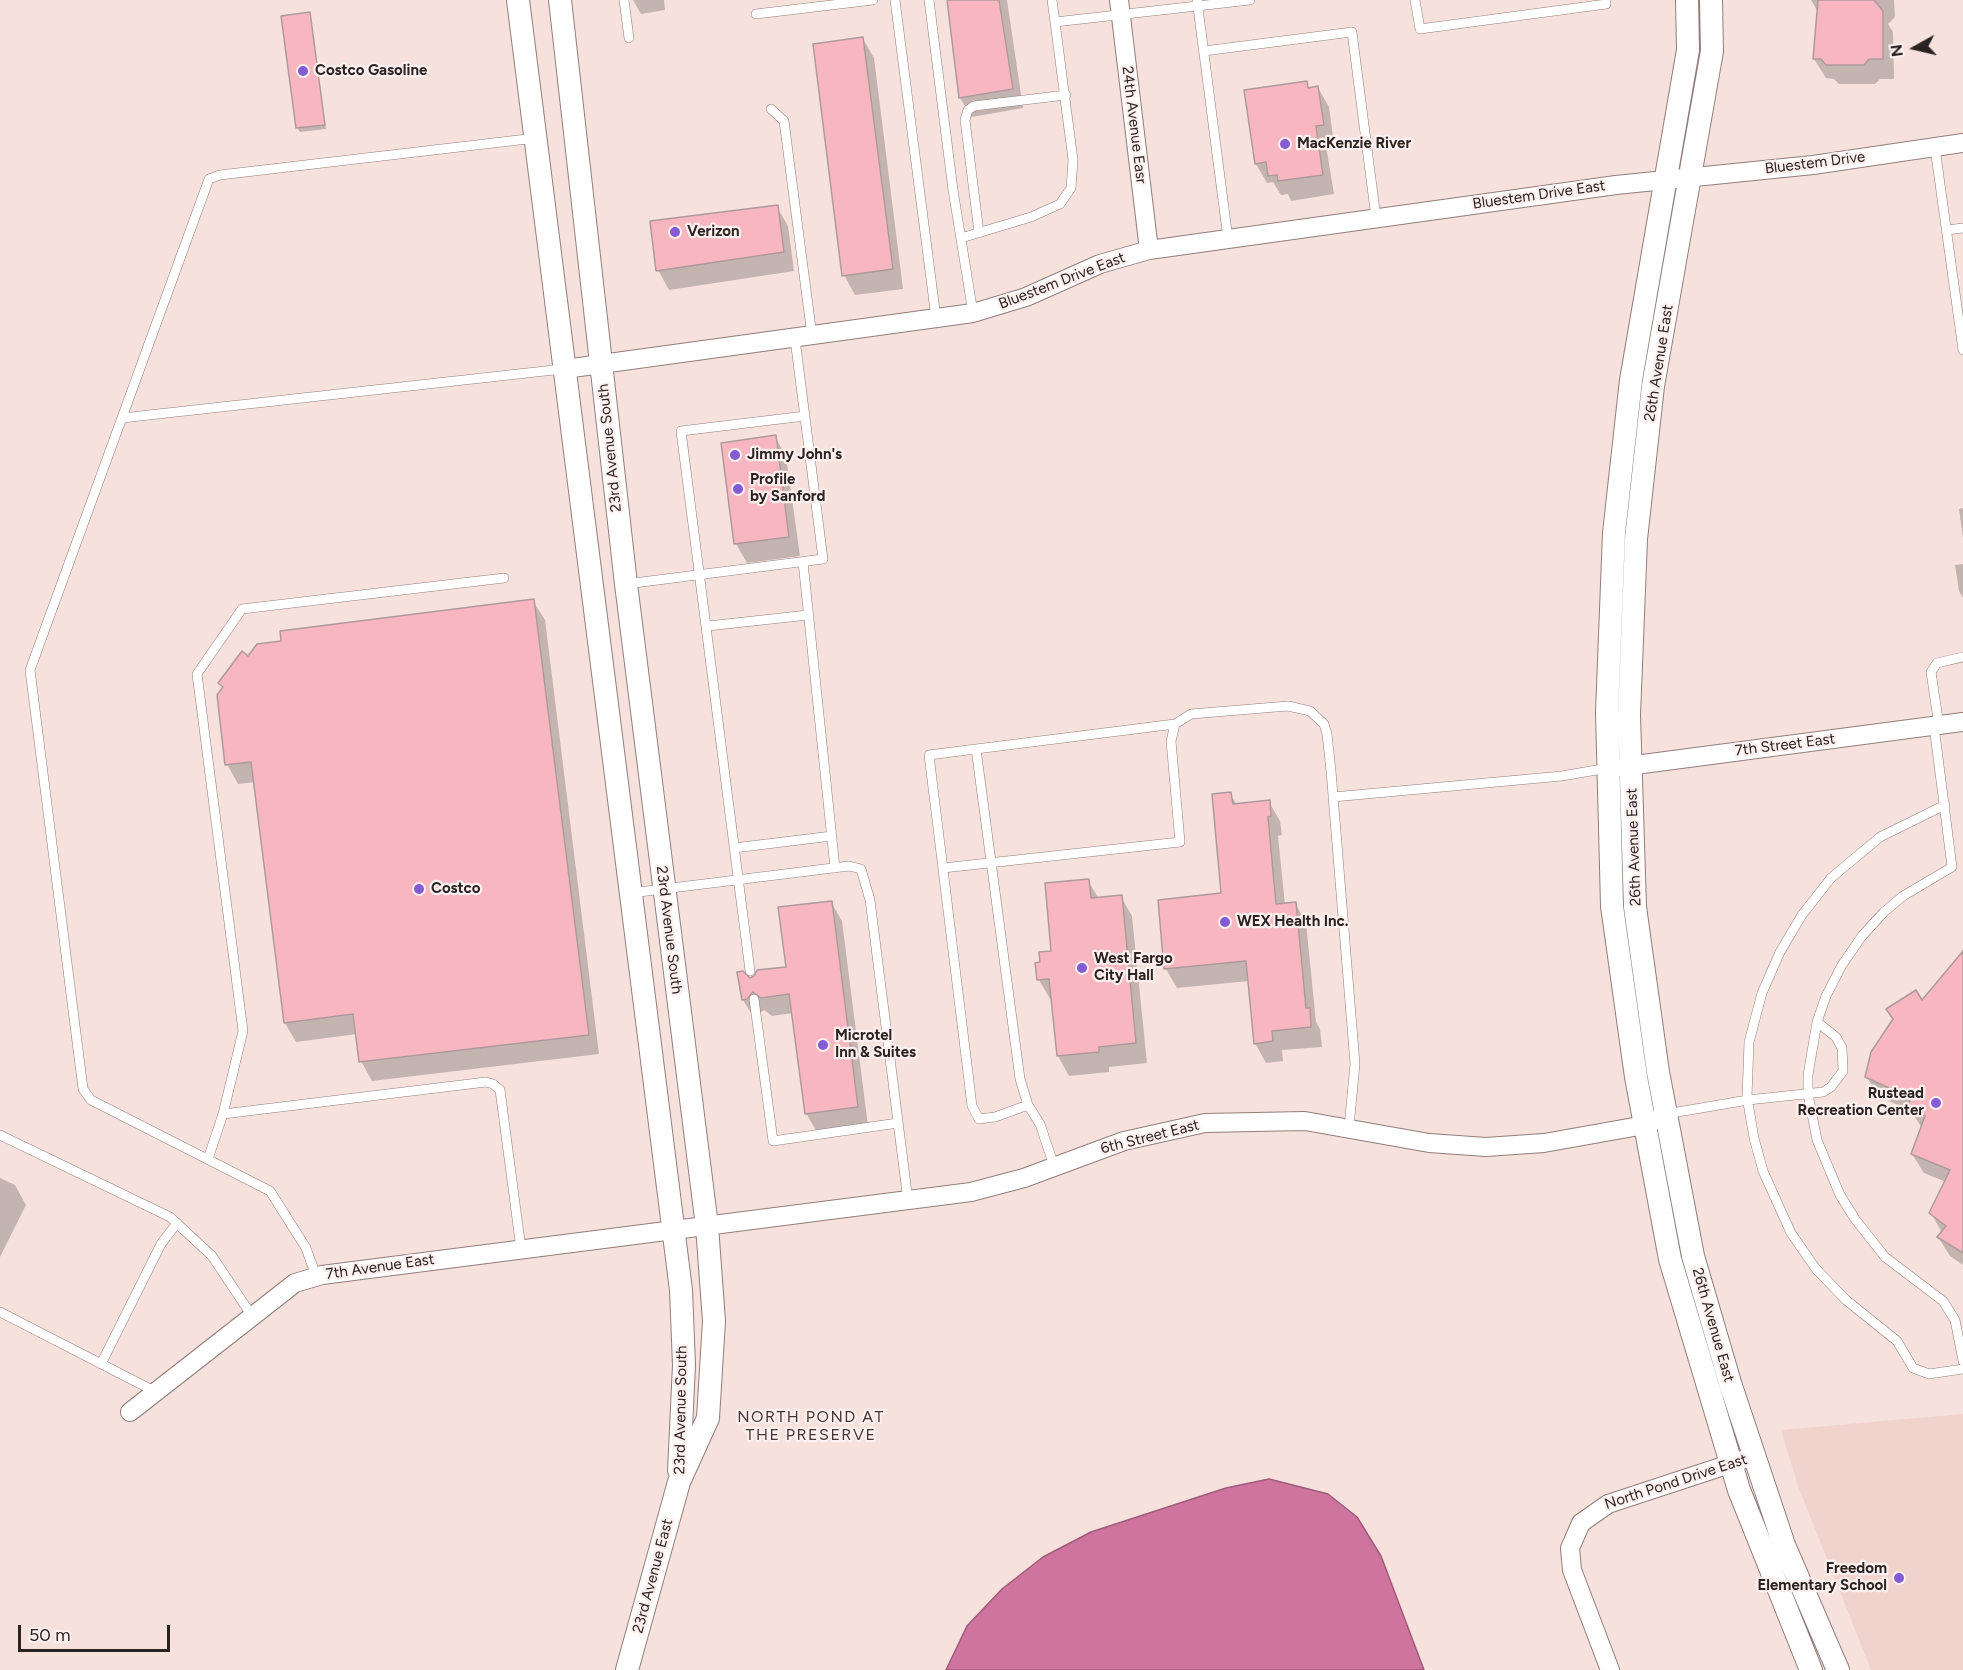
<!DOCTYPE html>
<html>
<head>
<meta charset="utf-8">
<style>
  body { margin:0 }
  #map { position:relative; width:1963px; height:1670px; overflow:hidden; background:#f6e1dd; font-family:Figtree,sans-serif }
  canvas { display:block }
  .north { position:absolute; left:1885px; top:18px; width:60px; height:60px; -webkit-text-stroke:4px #fdf0ee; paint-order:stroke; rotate:262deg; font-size:16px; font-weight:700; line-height:24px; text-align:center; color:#2a2322 }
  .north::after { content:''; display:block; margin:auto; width:21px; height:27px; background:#2a2322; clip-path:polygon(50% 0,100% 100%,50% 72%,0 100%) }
  .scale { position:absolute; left:18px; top:1625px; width:152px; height:27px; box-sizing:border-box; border:3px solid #2a2322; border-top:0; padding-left:8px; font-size:18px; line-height:21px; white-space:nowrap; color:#2a2322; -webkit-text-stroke:4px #fdf0ee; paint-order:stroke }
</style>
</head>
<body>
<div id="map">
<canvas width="1963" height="1670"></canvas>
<div class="north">N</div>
<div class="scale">50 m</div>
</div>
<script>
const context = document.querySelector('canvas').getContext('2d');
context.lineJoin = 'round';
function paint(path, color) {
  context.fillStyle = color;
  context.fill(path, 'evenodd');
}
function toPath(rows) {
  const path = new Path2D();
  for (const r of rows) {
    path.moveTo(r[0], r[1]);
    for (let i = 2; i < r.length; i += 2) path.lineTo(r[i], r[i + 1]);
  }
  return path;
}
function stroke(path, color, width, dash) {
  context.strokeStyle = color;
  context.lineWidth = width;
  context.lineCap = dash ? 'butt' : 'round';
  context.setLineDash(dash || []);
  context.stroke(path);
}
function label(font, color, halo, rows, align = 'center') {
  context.font = font + ' Figtree,sans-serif';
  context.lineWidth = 4.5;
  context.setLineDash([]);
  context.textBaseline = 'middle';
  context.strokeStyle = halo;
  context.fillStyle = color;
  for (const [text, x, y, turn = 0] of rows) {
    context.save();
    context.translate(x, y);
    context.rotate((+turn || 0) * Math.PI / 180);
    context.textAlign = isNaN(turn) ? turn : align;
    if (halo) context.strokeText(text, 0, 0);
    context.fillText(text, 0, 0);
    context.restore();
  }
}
paint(toPath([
  [1963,1414,1963,1670,1871,1670,1798,1486,1781,1430]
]), '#f1d3ce');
const water = toPath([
  [1269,1479,1328,1494,1357,1517,1381,1556,1424,1670,946,1670,967,1626,1002,1589,1043,1557,1091,1532,1226,1488,1269,1479]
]);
paint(water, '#cf749f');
stroke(water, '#9e5c7a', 1.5);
paint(toPath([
  [633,0,664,0,665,10,641,14],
  [949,0,1007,0,1023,108,972,117,960,98],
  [1811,0,1894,0,1895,17,1888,24,1893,32,1894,79,1880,79,1875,84,1839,84,1834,79,1826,78,1814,59,1818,12],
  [310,14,326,129,300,132,297,128],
  [863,39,874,58,903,289,855,295,844,275],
  [1306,83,1309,89,1318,88,1329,107,1334,144,1326,146,1334,194,1291,201,1288,194,1281,195,1273,182,1267,183,1256,164],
  [777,207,788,226,794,271,669,290,658,270],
  [775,437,786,456,800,556,747,563,736,544],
  [1963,508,1963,538,1959,509],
  [1963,564,1963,598,1959,591,1955,565],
  [533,601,545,620,599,1054,372,1081,361,1061,357,1034,296,1042,285,1023,255,782,238,784,227,764,224,689,220,683,249,658],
  [1230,794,1237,805,1269,802,1280,821,1282,835,1278,836,1285,905,1295,903,1306,923,1316,1022,1320,1029,1322,1047,1282,1050,1283,1061,1266,1063,1255,1043,1249,981,1177,988,1166,969,1223,895],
  [1088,881,1099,899,1121,897,1132,916,1147,1063,1109,1067,1109,1072,1069,1076,1058,1056,1052,999,1050,999,1039,980,1041,964,1053,952],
  [831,902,842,921,868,1126,817,1132,806,1113,793,1013,772,1016,764,1010,754,1018,743,1000,739,973,750,979,787,968],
  [1963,949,1963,1265,1950,1256,1938,1237,1942,1233,1931,1213,1946,1182,1924,1173,1912,1154,1922,1128,1911,1111,1878,1096,1867,1077,1922,1002,1955,964],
  [0,1178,15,1185,26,1205,0,1257]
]), '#0003');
const building = toPath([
  [947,0,999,0,1013,89,959,98,947,0],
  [1818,0,1874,0,1883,11,1883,59,1869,59,1864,65,1826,65,1821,59,1813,59,1818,0],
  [310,12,325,125,296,128,281,16,310,12],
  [863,37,893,269,842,276,813,44,863,37],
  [1307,81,1308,88,1318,86,1324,125,1316,126,1323,175,1278,181,1277,175,1268,176,1266,162,1255,164,1244,90,1307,81],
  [778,205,784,252,656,271,650,221,778,205],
  [776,435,789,537,734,544,721,443,776,435],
  [534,599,589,1035,359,1062,353,1014,284,1023,251,762,225,765,217,695,223,687,218,683,242,651,248,656,257,644,281,641,280,631,534,599],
  [1231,792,1233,804,1270,800,1271,816,1268,817,1276,904,1296,902,1306,1008,1310,1008,1311,1027,1272,1031,1273,1041,1254,1044,1246,961,1164,969,1158,900,1221,893,1212,794,1231,792],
  [1089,879,1091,898,1122,895,1136,1043,1099,1047,1099,1052,1057,1056,1049,979,1037,980,1035,963,1040,962,1039,952,1051,951,1045,883,1089,879],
  [832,901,858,1107,805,1114,789,994,761,998,753,992,747,999,742,1000,737,972,743,971,750,978,754,976,757,970,786,967,778,907,832,901],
  [1963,951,1963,1253,1937,1237,1946,1226,1929,1213,1950,1170,1911,1154,1925,1116,1907,1108,1911,1098,1865,1077,1871,1052,1893,1019,1886,1009,1916,990,1922,1000,1963,951]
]);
paint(building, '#f8b7c0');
stroke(building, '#ae9a9c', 1.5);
const service = toPath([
  [624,0,629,38],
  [895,0,936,318],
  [929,0,953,190,973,313],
  [1052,0,1055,22,1250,0],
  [1197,0,1228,239],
  [1415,0,1420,29,1606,4,1606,0],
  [756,14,873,0],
  [1204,51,1352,32,1376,218],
  [771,109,784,121,812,336],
  [1935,148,1963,350],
  [1947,230,1963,228],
  [979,233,965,120,968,110,974,106,1066,95],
  [961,238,1031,217,1060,204,1071,188,1073,160,1055,22],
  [122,418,563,369],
  [803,562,835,868],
  [626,584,823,559,795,339],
  [708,626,808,615],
  [1934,726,1952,867,1903,896,1884,912,1862,936,1842,965,1826,996,1817,1022,1808,1075,1808,1094,1817,1140,1840,1195,1855,1219,1885,1257,1943,1301,1955,1320,1963,1361],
  [1939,726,1931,672,1937,663,1963,657],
  [976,749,929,755,972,1106,979,1119,995,1117,1028,1105],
  [1333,797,1562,776,1608,768],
  [1945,805,1880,837,1831,878,1802,915,1780,952,1762,993,1749,1042,1747,1097,1754,1138,1763,1171,1791,1233,1816,1269,1846,1300,1897,1341,1913,1368,1929,1374,1963,1369],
  [734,848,832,836],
  [943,868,1180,842,1171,741,1175,724,1191,714,1288,706,1310,711,1324,724,1327,734,1331,771,1355,1064,1349,1127],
  [631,893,849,866,861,869,870,900,908,1201],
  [750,971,681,431,805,416],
  [754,999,773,1141,898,1123],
  [223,1114,486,1082,493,1084,500,1090,521,1249],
  [1666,1114,1748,1100,1823,1092,1831,1087,1843,1071,1842,1048,1836,1037,1817,1022],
  [0,1135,170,1217,212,1256,252,1316],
  [208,1159,223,1114,243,1031,197,674,242,609,504,578],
  [1054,1166,1040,1124,1028,1105,1020,1079,976,749,1175,724],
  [316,1276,306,1248,270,1191,91,1100,83,1089,30,670,209,179,220,175,536,138],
  [0,1312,156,1392],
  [101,1364,161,1244,177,1223]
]);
const minor = toPath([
  [1119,0,1149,250],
  [565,369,973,313,1026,297,1100,264,1149,250,1616,185,1813,165,1963,143],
  [1620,767,1963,722],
  [130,1412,295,1283,322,1275,971,1192,1024,1178,1124,1141,1205,1123,1305,1121,1429,1143,1486,1147,1544,1143,1645,1125,1657,1119],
  [1610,1670,1572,1570,1570,1548,1581,1523,1608,1504,1754,1456]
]);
const tertiary = toPath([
  [518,0,681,1290,684,1365,679,1471],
  [560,0,626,584,707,1226,714,1321,708,1418,679,1482,627,1670],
  [1687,0,1688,50,1631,380,1614,533,1607,712,1612,906,1636,1077,1670,1259,1739,1490,1811,1670],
  [1711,0,1712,51,1653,386,1636,539,1629,715,1635,907,1658,1072,1693,1256,1731,1386,1784,1545,1838,1670]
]);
stroke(service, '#917e7b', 10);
stroke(minor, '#917e7b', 20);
stroke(tertiary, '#917e7b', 24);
stroke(service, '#fff', 9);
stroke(minor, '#fff', 18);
stroke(tertiary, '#fff', 22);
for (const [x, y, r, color] of [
  [303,71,6,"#835bd5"],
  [1285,144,6,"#835bd5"],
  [675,232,6,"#835bd5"],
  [735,455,6,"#835bd5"],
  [738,489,6,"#835bd5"],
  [419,889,6,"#835bd5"],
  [1225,922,6,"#835bd5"],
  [1082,968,6,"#835bd5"],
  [823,1045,6,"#835bd5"],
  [1936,1103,6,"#835bd5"],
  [1899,1578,6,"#835bd5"]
]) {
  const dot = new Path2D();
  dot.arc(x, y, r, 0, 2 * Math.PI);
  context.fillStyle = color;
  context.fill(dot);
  stroke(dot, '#fdf0ee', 2);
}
label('bold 15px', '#2a2322', '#fdf0ee', [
  ["Costco Gasoline",315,71],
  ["MacKenzie River",1297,144],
  ["Verizon",687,232],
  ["Jimmy John's",747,455],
  ["Profile",750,480],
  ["by Sanford",750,497],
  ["Costco",431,889],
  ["WEX Health Inc.",1237,922],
  ["West Fargo",1094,959],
  ["City Hall",1094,976],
  ["Microtel",835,1036],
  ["Inn & Suites",835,1053],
  ["Rustead",1924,1094,"right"],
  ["Recreation Center",1924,1111,"right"],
  ["Freedom",1887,1569,"right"],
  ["Elementary School",1887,1586,"right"]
], 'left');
label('15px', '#2a2322', '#fdf0ee', [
  ["24th Avenue Easr",1134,125,83],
  ["Bluestem Drive",1815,163,-7],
  ["Bluestem Drive East",1539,195,-8],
  ["Bluestem Drive East",1062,281,-21],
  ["26th Avenue East",1659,363,-81],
  ["23rd Avenue South",610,448,-96],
  ["7th Street East",1785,745,-7],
  ["26th Avenue East",1634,847,-92],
  ["23rd Avenue South",669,930,83],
  ["6th Street East",1150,1137,-14],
  ["7th Avenue East",380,1267,-8],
  ["26th Avenue East",1713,1325,74],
  ["23rd Avenue South",681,1410,-89],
  ["North Pond Drive East",1676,1482,-18],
  ["23rd Avenue East",653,1576,-75]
]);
context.letterSpacing = '1.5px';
label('16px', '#463633', '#fdf0ee', [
  ["NORTH POND AT",811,1417],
  ["THE PRESERVE",811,1435]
]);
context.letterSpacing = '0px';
</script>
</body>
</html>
